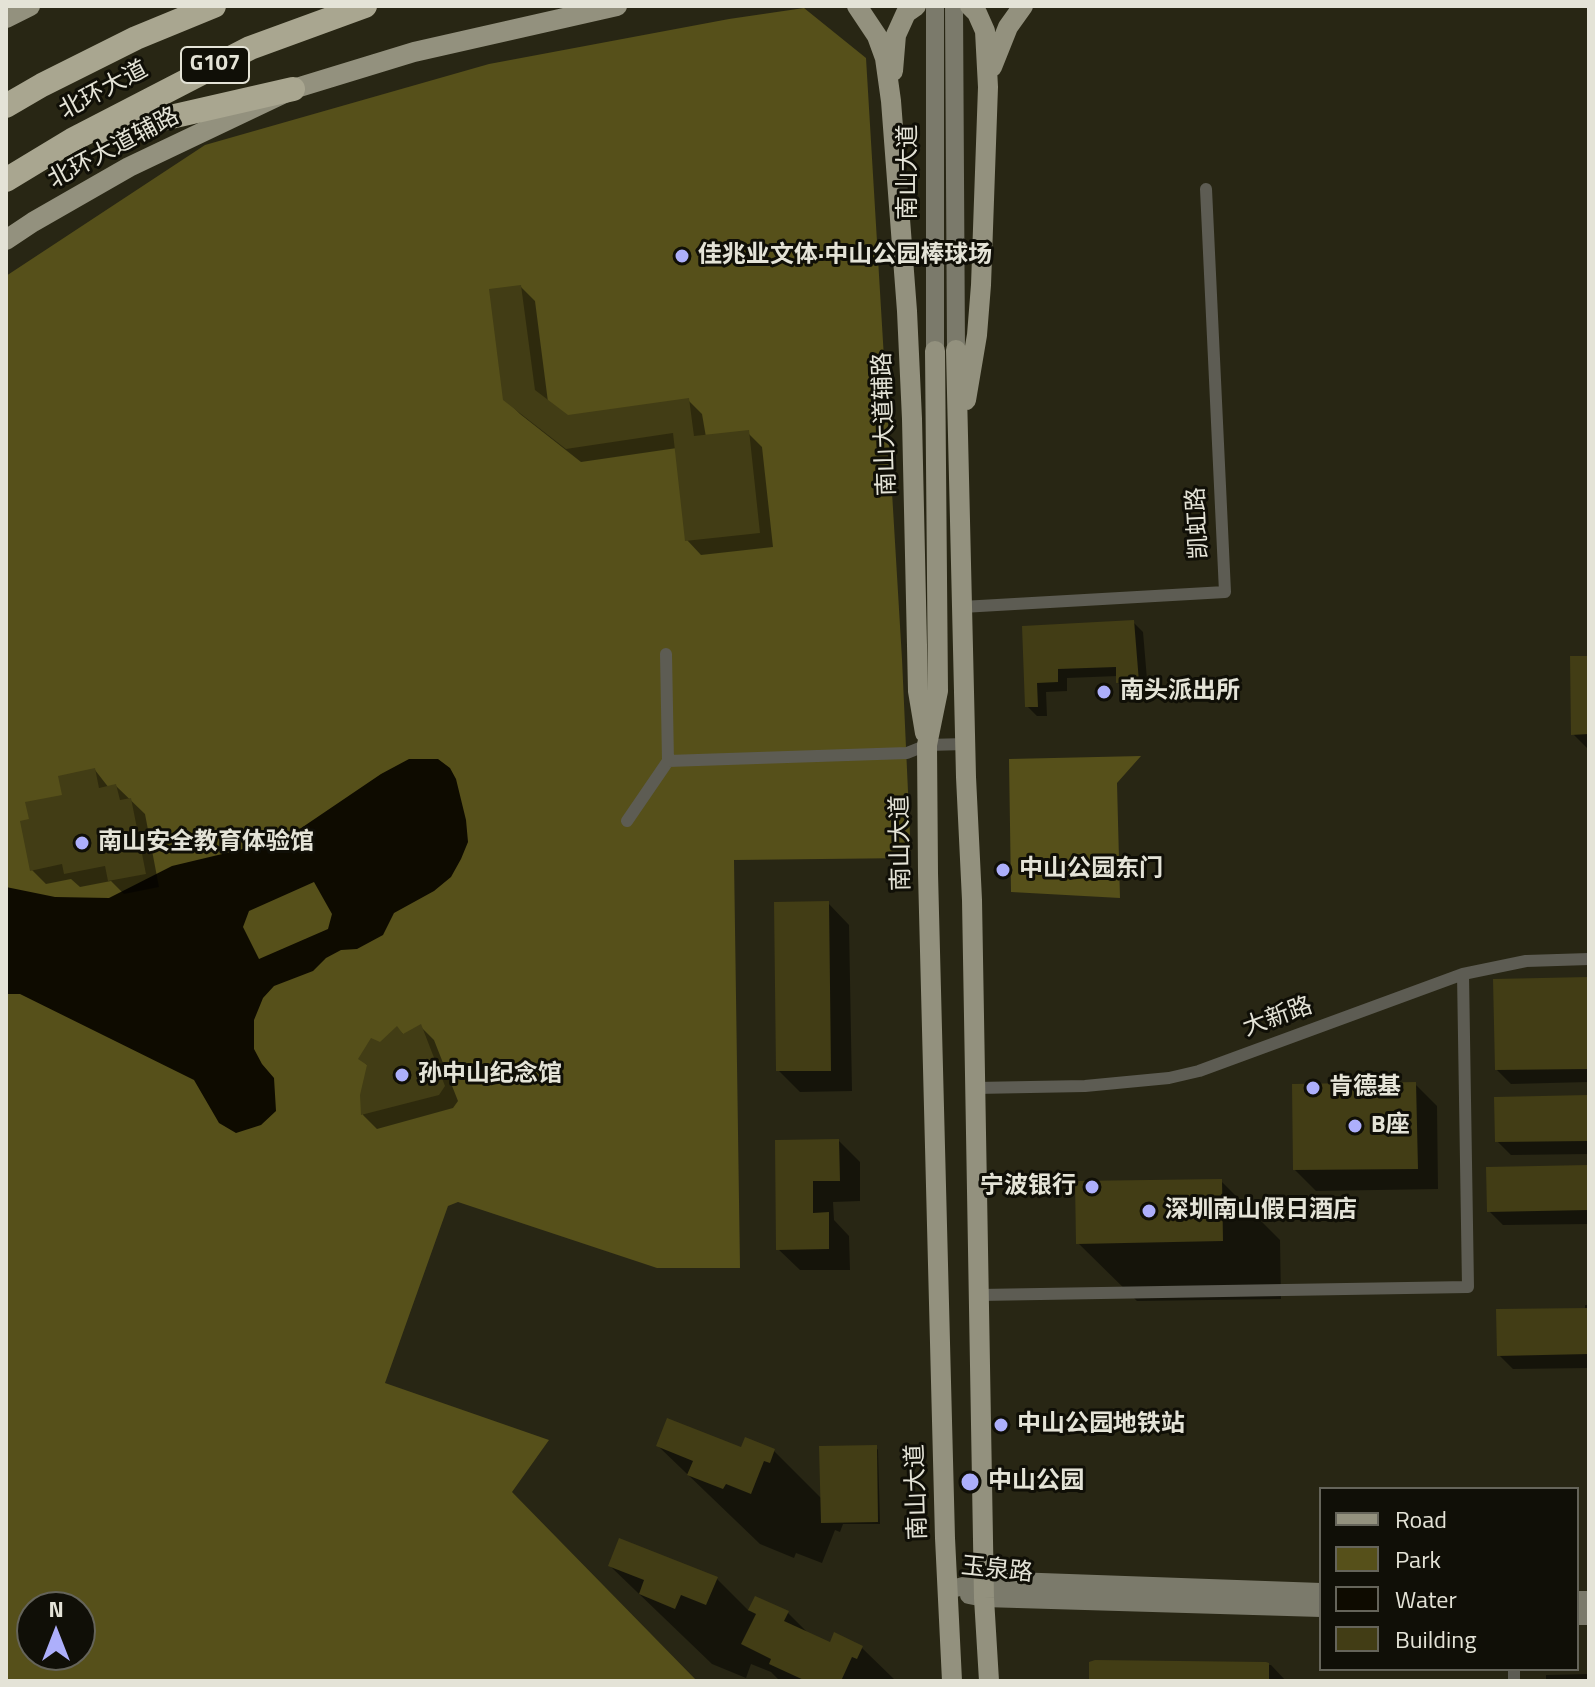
<!DOCTYPE html>
<html>
<head>
<meta charset="utf-8">
<style>
  body { margin:0 }
  #map { position:relative; width:1595px; height:1687px; overflow:hidden; background:#282614; font-family:"Titillium Web",sans-serif }
  canvas { display:block }
  .frame { position:absolute; inset:0; border:8px solid #e4e3d7; pointer-events:none }
  .legend { position:absolute; left:1319px; top:1487px; width:260px; height:184px; box-sizing:border-box; background:#100f07; border:2px solid #65645a; margin:0; padding:10px 14px; list-style:none; font-size:24px; color:#e4e3d7 }
  .legend li { display:flex; align-items:center; gap:16px; height:40px }
  .legend b { width:40px; border:2px solid #65645a }
  .north { position:absolute; left:16px; top:1591px; width:80px; height:80px; box-sizing:border-box; background:#100f07; border:2px solid #65645a; border-radius:50%; rotate:0deg; font-size:22px; font-weight:700; line-height:32px; text-align:center; color:#e4e3d7 }
  .north::after { content:''; display:block; margin:auto; width:28px; height:36px; background:#adaffb; clip-path:polygon(50% 0,100% 100%,50% 72%,0 100%) }
</style>
</head>
<body>
<div id="map">
<canvas width="1595" height="1687"></canvas>
<div class="frame"></div>
<ul class="legend">
<li><b style="height:10px;background:#93917e"></b>Road</li>
<li><b style="height:22px;background:#56501a"></b>Park</li>
<li><b style="height:22px;background:#0e0b00"></b>Water</li>
<li><b style="height:22px;background:#423d15"></b>Building</li>
</ul>
<div class="north">N</div>
</div>
<script>
const context = document.querySelector('canvas').getContext('2d');
context.lineJoin = 'round';
function paint(path, color) {
  context.fillStyle = color;
  context.fill(path, 'evenodd');
}
function toPath(rows) {
  const path = new Path2D();
  for (const r of rows) {
    path.moveTo(r[0], r[1]);
    for (let i = 2; i < r.length; i += 2) path.lineTo(r[i], r[i + 1]);
  }
  return path;
}
function stroke(path, color, width, dash) {
  context.strokeStyle = color;
  context.lineWidth = width;
  context.lineCap = dash ? 'butt' : 'round';
  context.setLineDash(dash || []);
  context.stroke(path);
}
function label(font, color, halo, rows, align = 'center') {
  context.font = font + ' "Titillium Web","Noto Sans SC",sans-serif';
  context.lineWidth = 6;
  context.setLineDash([]);
  context.textBaseline = 'middle';
  context.strokeStyle = halo;
  context.fillStyle = color;
  for (const [text, x, y, turn = 0] of rows) {
    context.save();
    context.translate(x, y);
    context.rotate((+turn || 0) * Math.PI / 180);
    context.textAlign = isNaN(turn) ? turn : align;
    if (halo) context.strokeText(text, 0, 0);
    context.fillText(text, 0, 0);
    context.restore();
  }
}
paint(toPath([
  [804,8,866,58,902,659,911,858,734,860,740,1268,657,1268,458,1202,448,1206,385,1383,549,1440,512,1492,697,1681,6,1681,6,276,205,145,489,64,729,19],
  [32,1607,80,1607,80,1655,32,1655],
  [1141,756,1117,783,1120,898,1011,892,1009,759]
]), '#56501a');
paint(toPath([
  [409,759,438,759,450,768,456,779,466,820,468,842,461,859,451,877,434,891,394,913,383,935,357,949,341,950,326,958,313,971,274,986,263,998,254,1020,254,1049,262,1064,274,1078,276,1111,261,1125,236,1133,219,1123,194,1080,20,994,6,994,6,887,55,897,109,898,172,866,285,839,381,774],
  [314,882,332,914,328,929,259,959,243,927,249,911]
]), '#0e0b00');
paint(toPath([
  [521,287,535,301,548,402,567,418,688,400,702,414,706,437,748,433,762,447,773,547,701,555,687,540,677,448,581,462,520,414,505,399],
  [1133,622,1143,632,1148,691,1128,692,1118,682,1118,676,1067,678,1067,691,1046,692,1047,716,1037,716,1027,706,1024,628],
  [1589,658,1589,750,1573,734],
  [95,770,109,788,116,786,145,814,159,887,124,894,111,881,80,887,71,879,46,884,32,870,31,821],
  [828,903,849,925,852,1091,800,1092,778,1070],
  [1589,979,1589,1082,1511,1084,1497,1070],
  [420,1026,434,1040,458,1101,453,1108,377,1129,363,1115,362,1095,369,1067,361,1059,397,1028,404,1035],
  [1415,1084,1437,1106,1438,1189,1316,1191,1295,1170],
  [1589,1097,1589,1154,1511,1155,1497,1141],
  [839,1141,860,1162,860,1201,833,1202,834,1220,849,1236,850,1270,800,1270,778,1249,777,1142],
  [1589,1167,1589,1224,1503,1225,1489,1211],
  [1221,1181,1280,1240,1281,1299,1137,1301,1078,1243],
  [1585,1305,1589,1305,1589,1368,1513,1369,1499,1355,1585,1310],
  [658,1446,774,1451,822,1499,876,1447,878,1450,880,1524,843,1524,840,1532,835,1530,822,1563,796,1553,794,1558,760,1544],
  [610,1566,716,1578,749,1611,756,1598,788,1613,809,1634,830,1644,835,1635,862,1648,896,1681,780,1681,771,1672,751,1664,746,1678,712,1664],
  [1095,1662,1271,1665,1286,1681,1089,1681,1091,1663],
  [1589,1674,1589,1681,1546,1681,1546,1675]
]), '#0007');
paint(toPath([
  [521,285,535,390,568,415,689,398,694,436,749,430,760,533,685,541,673,433,566,449,503,400,489,289],
  [1134,620,1139,682,1116,683,1116,667,1058,669,1058,682,1037,683,1038,707,1025,707,1022,626],
  [1570,656,1589,656,1589,734,1571,735],
  [95,768,99,788,116,784,120,800,131,798,146,874,108,881,105,866,64,874,62,864,30,871,20,821,29,819,25,802,62,795,58,776],
  [829,901,831,1071,776,1071,774,902],
  [1589,977,1589,1069,1495,1070,1493,979],
  [421,1024,445,1086,439,1095,361,1115,360,1095,367,1065,358,1059,371,1038,380,1042,397,1026,403,1034],
  [1416,1082,1418,1169,1293,1170,1292,1084],
  [1589,1095,1589,1141,1495,1142,1494,1097],
  [839,1139,840,1181,813,1181,813,1213,829,1212,829,1249,776,1250,775,1140],
  [1589,1165,1589,1210,1487,1212,1486,1167],
  [1222,1179,1223,1241,1076,1244,1075,1181],
  [1589,1308,1589,1354,1497,1356,1496,1309],
  [667,1418,741,1447,745,1437,775,1449,770,1463,764,1461,751,1494,726,1484,723,1489,687,1475,693,1461,656,1446],
  [877,1445,878,1522,821,1523,819,1446],
  [619,1538,718,1577,706,1605,681,1595,675,1609,639,1594,644,1580,608,1566],
  [755,1596,789,1611,784,1621,830,1642,834,1632,863,1646,857,1659,852,1657,841,1681,806,1681,769,1664,771,1659,741,1644,756,1614,748,1610],
  [1095,1660,1266,1662,1269,1663,1269,1681,1089,1681,1089,1662]
]), '#423d15');
stroke(toPath([
  [962,607,1225,592,1206,189],
  [668,761,907,753,927,745,966,744],
  [627,821,668,761,666,654],
  [975,1088,1085,1086,1169,1078,1199,1071,1463,974,1526,961,1589,959],
  [979,1295,1468,1287,1463,974],
  [1514,1669,1514,1681]
]), '#5d5c53', 12);
stroke(toPath([
  [954,6,956,350],
  [935,351,935,6],
  [947,1590,984,1581,1013,1581,1321,1592],
  [969,1595,984,1598,1321,1608],
  [1577,1600,1589,1600],
  [1577,1616,1589,1616]
]), '#7b7a6b', 18);
stroke(toPath([
  [857,6,877,36,885,58,891,101,907,311,912,419,918,691,925,733],
  [6,18,30,6],
  [992,67,1008,27,1023,6],
  [893,71,896,35,906,13,916,6],
  [6,240,33,222,129,167,293,89,414,52,617,6],
  [956,350,966,777,972,900,984,1598,989,1681],
  [935,351,938,691,927,745,928,873,945,1538,952,1681],
  [966,400,977,335,981,285,988,87,985,31,977,13,970,6]
]), '#93917e', 20);
stroke(toPath([
  [6,106,42,85,136,38,214,6],
  [105,132,293,89],
  [6,180,72,140,250,48,365,6]
]), '#a9a690', 24);
for (const [x, y, r, color] of [
  [682,256,8,"#adaffb"],
  [1104,692,8,"#adaffb"],
  [82,843,8,"#adaffb"],
  [1003,870,8,"#adaffb"],
  [402,1075,8,"#adaffb"],
  [1313,1088,8,"#adaffb"],
  [1355,1126,8,"#adaffb"],
  [1092,1187,8,"#adaffb"],
  [1149,1211,8,"#adaffb"],
  [1001,1425,8,"#adaffb"],
  [970,1482,10,"#adaffb"]
]) {
  const dot = new Path2D();
  dot.arc(x, y, r, 0, 2 * Math.PI);
  context.fillStyle = color;
  context.fill(dot);
  stroke(dot, '#100f07', 3);
}
for (const [x, y, w] of [
  [215,65,68]
]) {
  const box = new Path2D();
  box.roundRect(x - w / 2, y - 18, w, 36, 6);
  context.fillStyle = '#100f07';
  context.fill(box);
  stroke(box, '#e4e3d7', 2);
}
label('bold 22px', '#e4e3d7', null, [
  ["G107",215,65]
]);
label('24px', '#e4e3d7', '#100f07', [
  ["北环大道",104,91,-28],
  ["北环大道辅路",114,149,-28],
  ["南山大道",909,172,-90],
  ["南山大道辅路",886,424,-92],
  ["凯虹路",1199,523,-93],
  ["南山大道",902,843,-91],
  ["大新路",1278,1018,-20],
  ["南山大道",918,1492,-92],
  ["玉泉路",997,1571,6]
]);
label('bold 24px', '#e4e3d7', '#100f07', [
  ["佳兆业文体·中山公园棒球场",698,256],
  ["南头派出所",1120,692],
  ["南山安全教育体验馆",98,843],
  ["中山公园东门",1019,870],
  ["孙中山纪念馆",418,1075],
  ["肯德基",1329,1088],
  ["B座",1371,1126],
  ["宁波银行",1076,1187,"right"],
  ["深圳南山假日酒店",1165,1211],
  ["中山公园地铁站",1017,1425],
  ["中山公园",988,1482]
], 'left');
</script>
</body>
</html>
